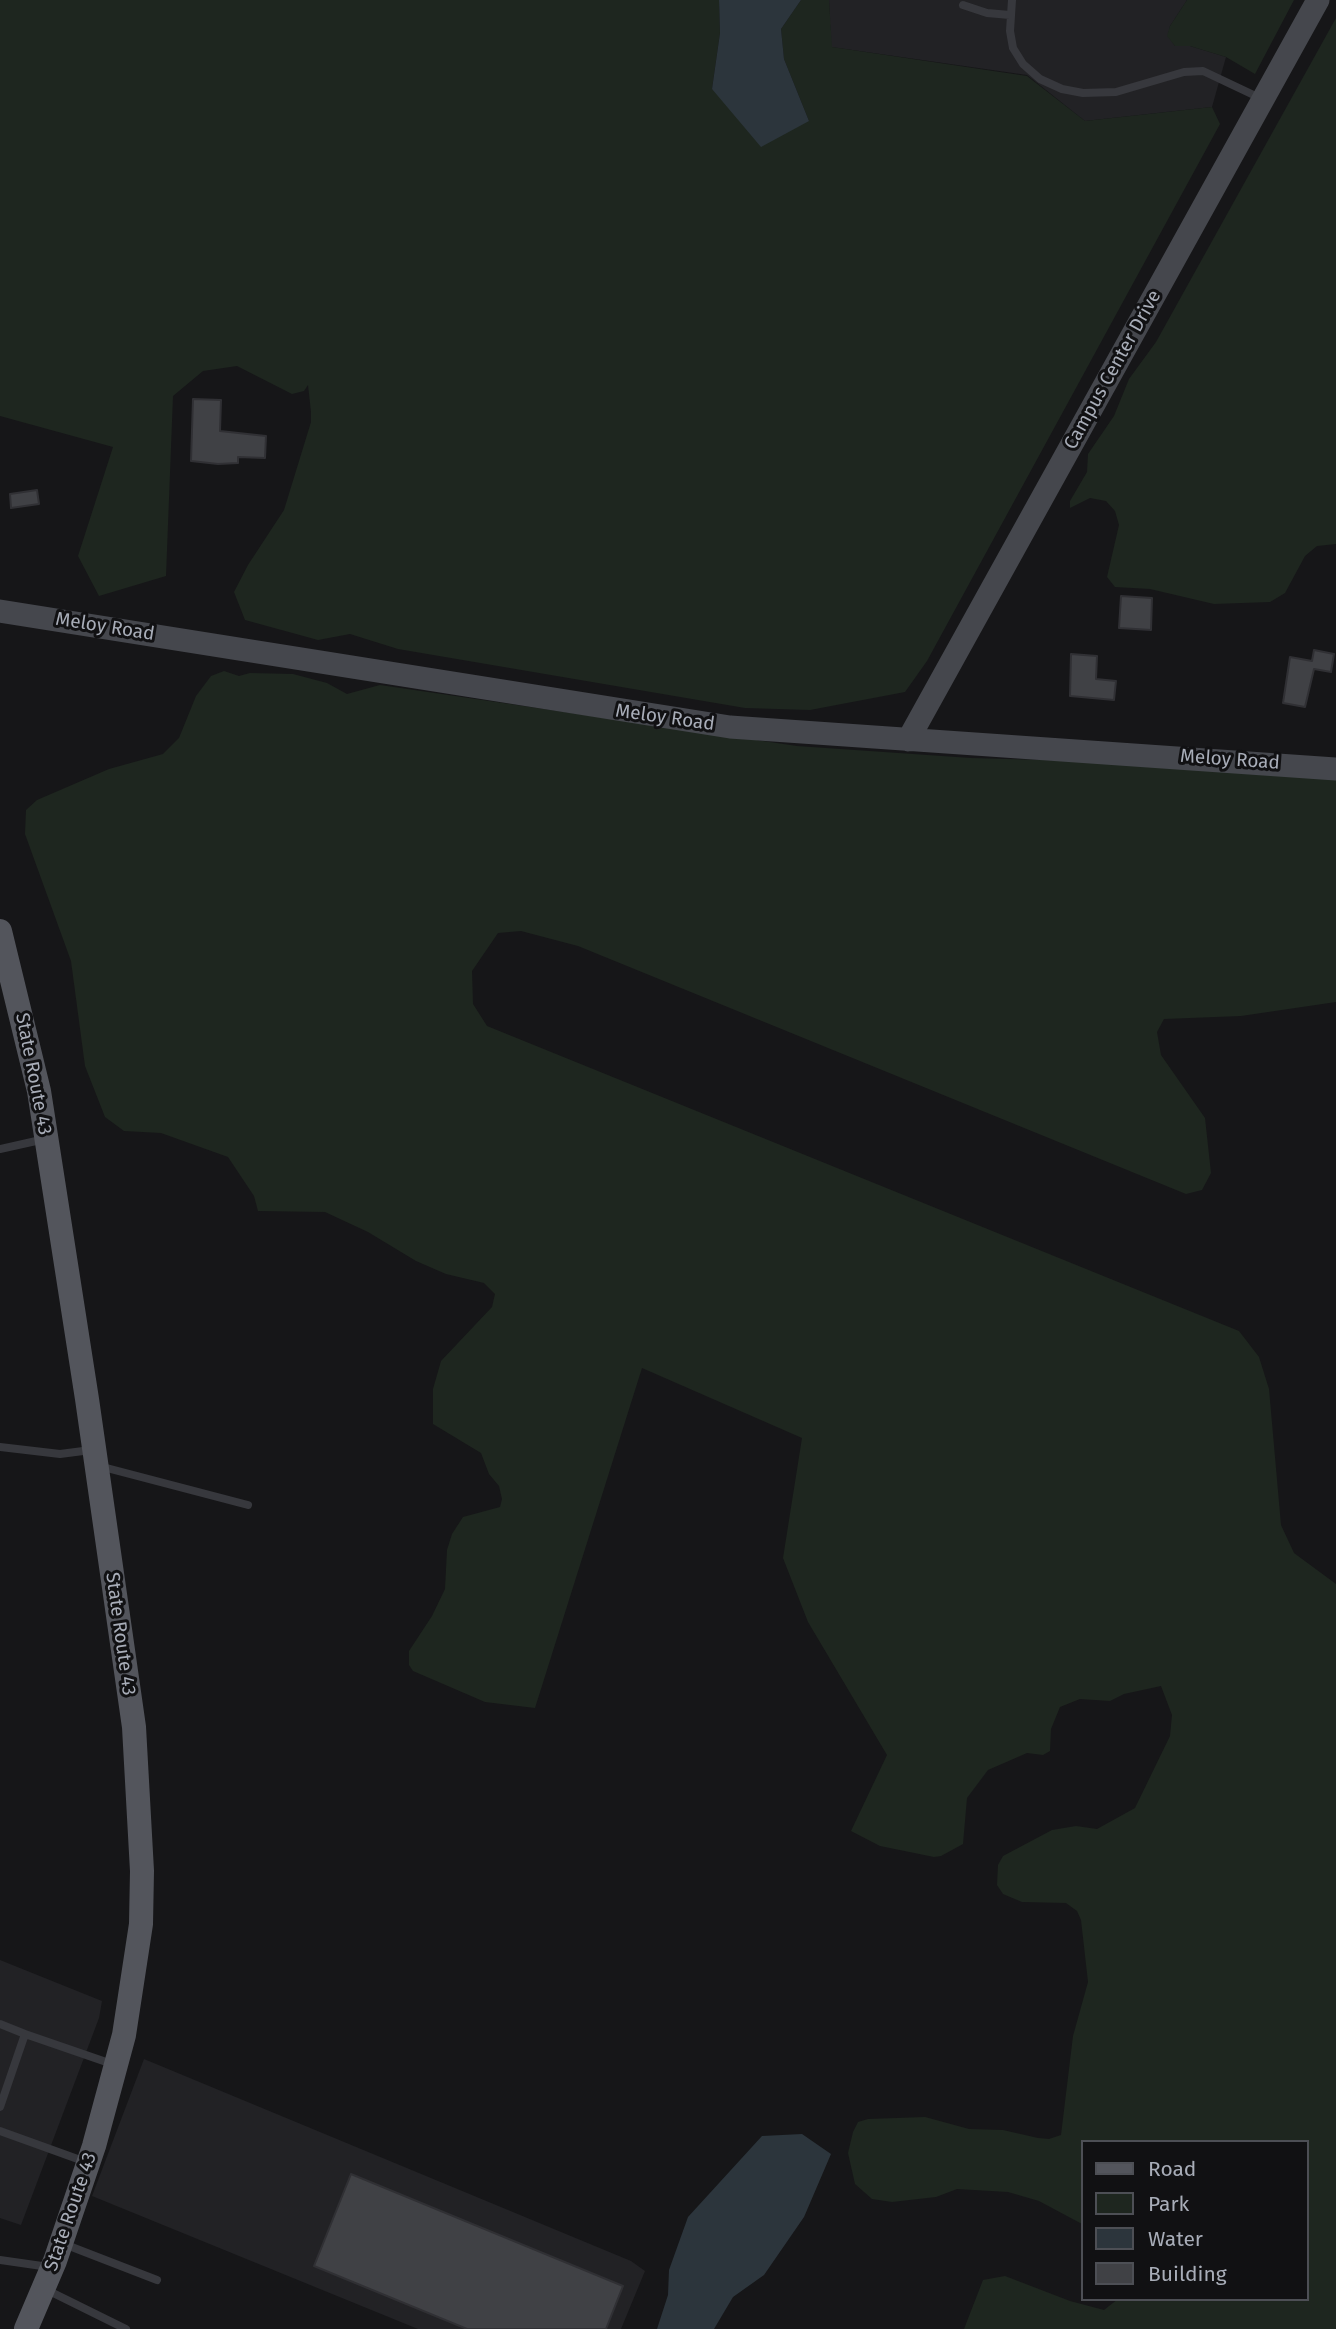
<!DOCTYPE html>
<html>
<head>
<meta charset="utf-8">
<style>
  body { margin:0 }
  #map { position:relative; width:1336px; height:2329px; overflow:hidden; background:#161618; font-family:"Fira Sans",sans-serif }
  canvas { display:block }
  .legend { position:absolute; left:1081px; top:2140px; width:228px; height:161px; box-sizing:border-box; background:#111113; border:2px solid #4d4f55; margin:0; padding:9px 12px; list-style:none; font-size:21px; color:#a8adb8 }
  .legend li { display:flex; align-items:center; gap:14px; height:35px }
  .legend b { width:35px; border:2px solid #4d4f55 }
</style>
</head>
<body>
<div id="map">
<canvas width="1336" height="2329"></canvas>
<ul class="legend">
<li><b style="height:9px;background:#53555c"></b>Road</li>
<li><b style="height:19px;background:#1e261f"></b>Park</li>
<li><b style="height:19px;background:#2c353c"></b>Water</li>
<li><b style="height:19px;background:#404145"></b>Building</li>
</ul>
</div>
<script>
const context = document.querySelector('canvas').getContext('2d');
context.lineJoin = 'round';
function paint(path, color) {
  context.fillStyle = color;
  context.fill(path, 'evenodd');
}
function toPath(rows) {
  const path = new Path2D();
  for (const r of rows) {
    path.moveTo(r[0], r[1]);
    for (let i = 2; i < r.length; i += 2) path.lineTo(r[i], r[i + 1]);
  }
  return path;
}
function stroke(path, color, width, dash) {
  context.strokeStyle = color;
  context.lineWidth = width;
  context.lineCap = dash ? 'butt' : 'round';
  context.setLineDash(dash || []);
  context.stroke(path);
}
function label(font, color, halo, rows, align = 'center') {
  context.font = font + ' "Fira Sans",sans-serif';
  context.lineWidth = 6;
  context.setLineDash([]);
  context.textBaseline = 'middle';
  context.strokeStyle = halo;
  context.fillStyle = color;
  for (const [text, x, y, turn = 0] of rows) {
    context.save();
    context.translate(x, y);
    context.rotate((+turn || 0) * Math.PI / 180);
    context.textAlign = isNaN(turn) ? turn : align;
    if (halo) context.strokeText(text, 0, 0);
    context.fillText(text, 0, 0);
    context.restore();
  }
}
paint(toPath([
  [829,0,1187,0,1170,26,1168,36,1175,46,1190,46,1226,57,1212,107,1085,121,1027,75,831,47],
  [0,1960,102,2001,99,2018,21,2225,0,2218],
  [144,2059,631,2261,645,2271,621,2329,418,2329,92,2196]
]), '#222225');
paint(toPath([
  [0,0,719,0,720,33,712,89,809,121,784,59,781,29,801,0,829,0,832,47,1027,76,1085,121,1212,107,1220,124,927,661,905,692,810,710,745,708,398,649,350,634,318,640,245,620,234,592,248,565,284,510,311,422,311,412,308,385,304,391,292,394,237,366,203,371,173,396,166,576,99,596,78,556,113,447,0,416],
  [1187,0,1294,0,1255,74,1226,57,1190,46,1175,46,1167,36,1170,26],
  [1336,18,1336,544,1317,546,1305,556,1285,593,1270,602,1214,604,1150,589,1115,587,1107,577,1119,525,1115,511,1106,501,1090,498,1070,508,1070,501,1087,472,1088,454,1114,416,1129,379,1156,342],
  [224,671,239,676,250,673,293,674,327,683,347,694,380,685,797,746,971,758,1187,764,1336,778,1336,1002,1241,1016,1164,1019,1157,1032,1161,1055,1205,1118,1211,1173,1202,1190,1186,1194,578,946,521,931,498,933,472,971,473,1004,487,1026,1239,1331,1259,1357,1269,1389,1281,1525,1294,1553,1336,1584,1336,2329,964,2329,983,2280,1005,2276,1070,2301,1104,2310,1118,2299,1306,2299,1306,2142,1082,2142,1082,2224,1039,2201,1008,2192,957,2189,936,2197,892,2202,872,2199,855,2184,848,2153,853,2132,858,2122,868,2119,925,2117,969,2129,1003,2130,1038,2138,1049,2139,1061,2135,1073,2036,1088,1982,1081,1920,1077,1911,1066,1903,1022,1902,1003,1894,997,1885,998,1865,1003,1856,1052,1830,1076,1826,1097,1829,1135,1808,1170,1736,1172,1715,1161,1686,1124,1694,1110,1701,1080,1699,1060,1707,1051,1729,1050,1751,1043,1755,1027,1753,988,1770,967,1798,963,1844,941,1856,934,1857,880,1846,851,1831,887,1755,808,1622,783,1558,802,1438,642,1368,535,1708,485,1702,413,1671,409,1665,409,1651,432,1616,445,1589,447,1550,452,1534,463,1517,500,1507,502,1499,499,1486,489,1474,481,1453,433,1424,433,1389,441,1361,492,1307,495,1294,484,1283,446,1274,416,1261,368,1232,325,1212,258,1211,254,1196,228,1157,161,1133,124,1131,105,1117,85,1066,71,961,25,834,26,810,37,800,109,769,163,754,179,738,196,696,211,676]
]), '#1e261f');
paint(toPath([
  [719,0,801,0,781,29,784,59,809,121,761,147,712,89,720,33],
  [802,2134,831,2154,804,2217,764,2275,733,2297,714,2329,657,2329,668,2295,669,2270,688,2217,762,2136]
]), '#2c353c');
const building = toPath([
  [193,399,221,400,220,431,266,436,265,458,238,457,238,463,218,464,191,461,193,399],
  [37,490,39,504,11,508,10,494,37,490],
  [1121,596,1152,598,1151,630,1119,628,1121,596],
  [1314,650,1334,654,1331,672,1314,669,1305,707,1283,703,1290,657,1312,661,1314,650],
  [1071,654,1097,656,1096,679,1116,681,1114,700,1070,696,1071,654],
  [351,2174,623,2286,606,2329,467,2329,314,2266,351,2174]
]);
paint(building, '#404145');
stroke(building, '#303034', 2);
stroke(toPath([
  [1012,0,1010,31,1013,48,1023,64,1040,79,1062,89,1083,93,1116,92,1184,72,1203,71,1260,98],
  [963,5,987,13,1010,15],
  [0,1149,45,1139],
  [0,1447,60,1454,91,1450],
  [99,1466,248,1505],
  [0,2024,25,2034],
  [0,2107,25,2034,115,2065],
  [0,2131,86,2162],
  [64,2244,157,2280],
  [0,2260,49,2267],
  [47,2290,126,2329]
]), '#37383d', 8);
stroke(toPath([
  [0,611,730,727,1336,769],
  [908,740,1318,0]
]), '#45474d', 23);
stroke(toPath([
  [0,931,39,1091,87,1399,134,1727,142,1871,141,1924,124,2035,94,2146,55,2261,26,2329]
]), '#53555c', 24);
label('19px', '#a8adb8', '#111113', [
  ["Campus Center Drive",1113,370,-61],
  ["Meloy Road",105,627,9],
  ["Meloy Road",665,718,8],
  ["Meloy Road",1230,760,4],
  ["State Route 43",33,1074,79],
  ["State Route 43",120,1634,82],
  ["State Route 43",71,2212,-71]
]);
</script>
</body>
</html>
